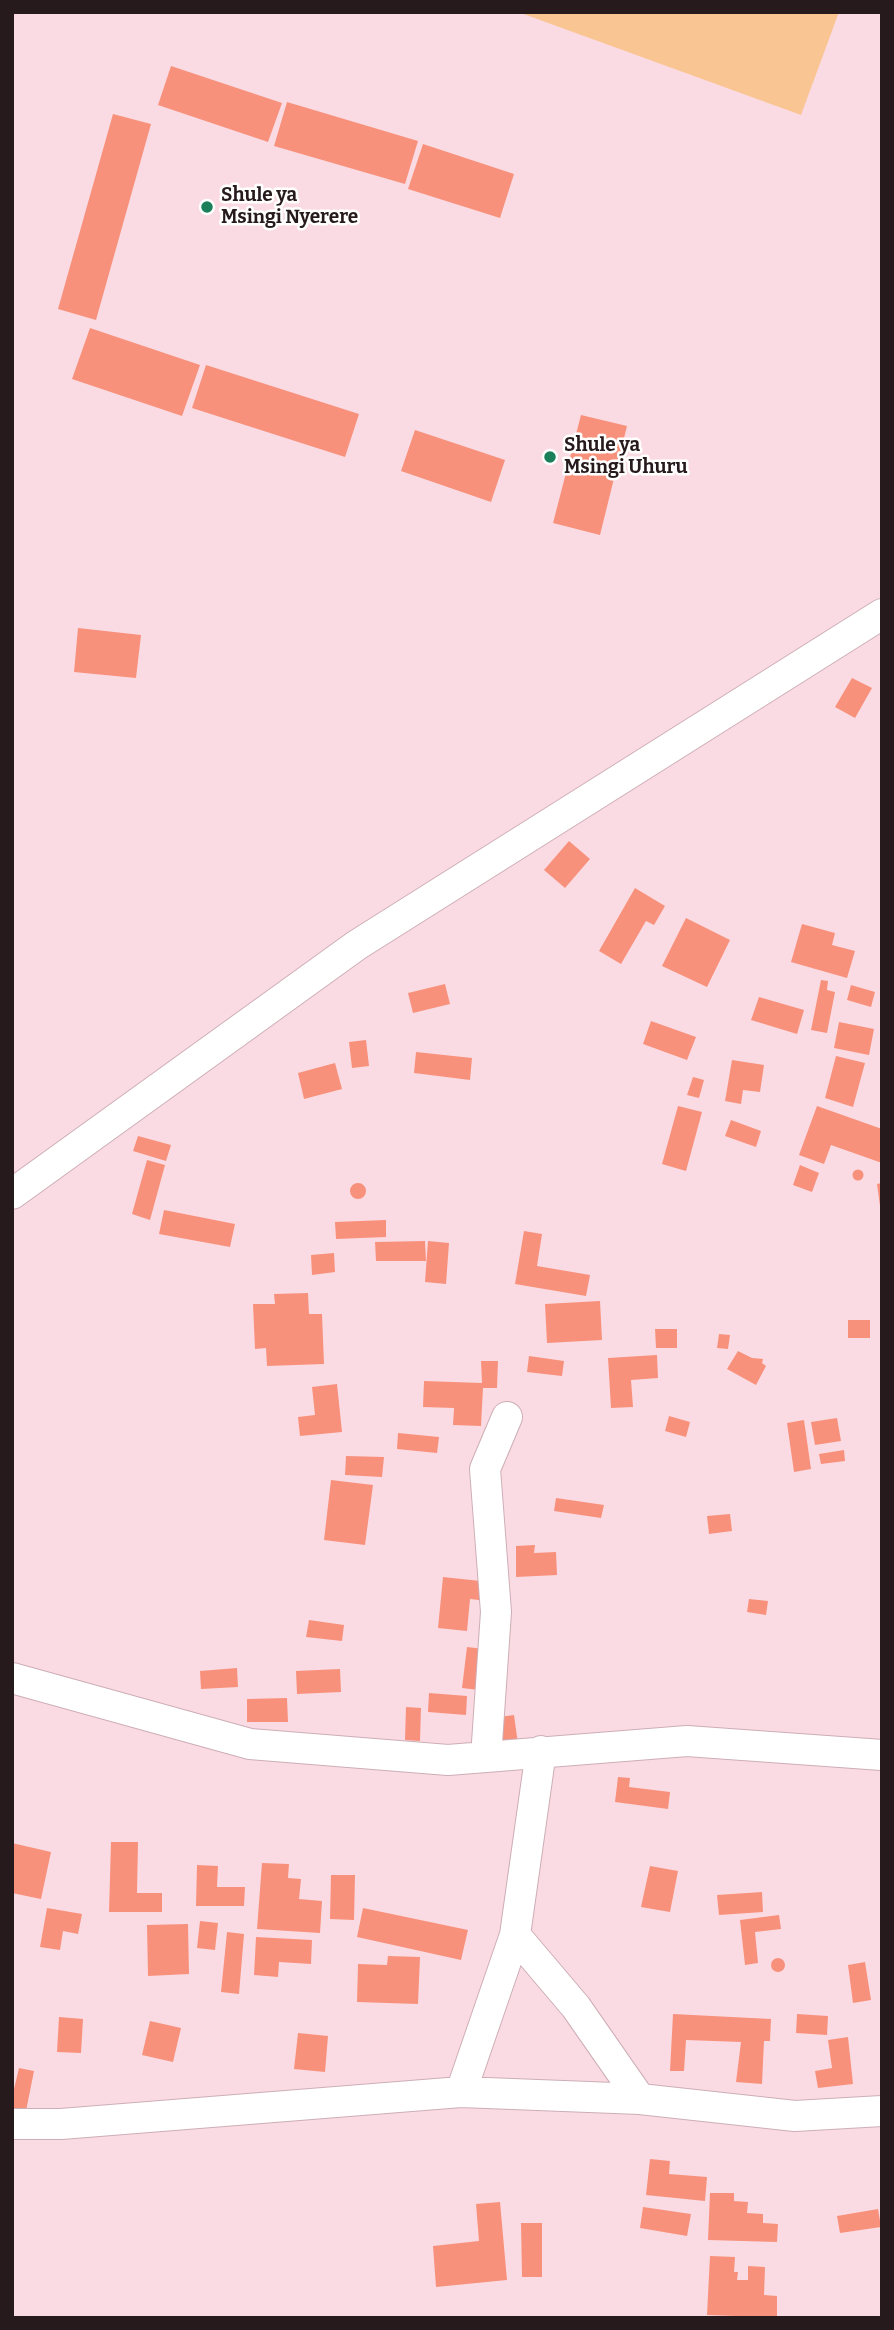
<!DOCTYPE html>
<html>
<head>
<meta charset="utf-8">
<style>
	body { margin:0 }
	#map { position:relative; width:894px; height:2330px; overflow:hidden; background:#fbdbe3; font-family:Bitter,serif }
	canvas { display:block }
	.frame { position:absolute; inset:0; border:14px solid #261a1d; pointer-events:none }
</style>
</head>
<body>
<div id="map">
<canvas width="894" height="2330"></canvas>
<div class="frame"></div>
</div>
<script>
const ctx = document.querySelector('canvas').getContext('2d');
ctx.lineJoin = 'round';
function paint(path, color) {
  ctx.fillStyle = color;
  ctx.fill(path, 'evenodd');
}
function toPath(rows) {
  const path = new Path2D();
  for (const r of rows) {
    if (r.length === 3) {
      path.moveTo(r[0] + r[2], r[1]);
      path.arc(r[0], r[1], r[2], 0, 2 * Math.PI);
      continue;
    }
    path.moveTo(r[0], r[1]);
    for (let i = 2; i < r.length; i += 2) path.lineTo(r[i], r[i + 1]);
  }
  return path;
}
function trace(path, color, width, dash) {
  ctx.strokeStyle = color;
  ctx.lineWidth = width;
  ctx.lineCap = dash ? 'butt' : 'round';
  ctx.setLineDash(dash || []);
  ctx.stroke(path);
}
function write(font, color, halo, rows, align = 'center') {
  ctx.font = font + ' Bitter,serif';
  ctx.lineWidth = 5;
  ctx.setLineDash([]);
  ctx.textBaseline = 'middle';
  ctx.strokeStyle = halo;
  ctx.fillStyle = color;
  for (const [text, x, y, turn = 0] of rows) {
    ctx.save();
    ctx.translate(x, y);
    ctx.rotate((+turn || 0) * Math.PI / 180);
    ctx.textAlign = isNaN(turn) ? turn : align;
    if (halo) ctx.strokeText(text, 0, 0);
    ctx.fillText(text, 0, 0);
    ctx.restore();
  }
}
const green = toPath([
	[518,12,839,12,801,115]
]);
const building = toPath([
	[171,66,282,103,268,142,158,105],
	[287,102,418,141,405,184,274,146],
	[113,114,151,124,96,320,58,309],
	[423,144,514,174,500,218,408,189],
	[90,328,200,365,182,416,72,379],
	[206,365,359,414,345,457,192,408],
	[581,415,627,426,600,535,553,523],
	[415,430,505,460,491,502,401,471],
	[78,628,141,635,136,678,74,672],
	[852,678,872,688,855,718,835,707],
	[569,841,590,859,565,888,544,870],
	[635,888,665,906,654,925,646,921,621,964,599,951],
	[686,918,730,940,707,987,662,966],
	[802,924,835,933,832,945,855,951,847,978,791,962],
	[821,980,828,981,827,990,835,992,827,1033,811,1030],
	[445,984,450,1004,413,1013,408,993],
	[851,985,875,992,871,1007,847,1000],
	[759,997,804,1010,797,1034,751,1020],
	[651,1021,696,1037,687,1060,643,1044],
	[839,1022,874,1029,869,1055,834,1048],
	[366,1040,369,1066,352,1068,349,1042],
	[416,1052,472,1058,470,1080,414,1073],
	[836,1056,865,1063,853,1107,825,1098],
	[732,1060,764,1065,760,1092,743,1090,741,1104,725,1101],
	[335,1063,342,1089,304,1099,298,1073],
	[693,1077,704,1080,699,1098,687,1095],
	[678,1106,702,1112,686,1171,662,1164],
	[817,1106,882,1129,882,1163,831,1145,824,1164,799,1155],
	[731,1120,761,1131,756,1147,725,1136],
	[138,1136,171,1145,166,1161,133,1151],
	[147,1160,165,1165,150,1220,132,1214],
	[800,1165,819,1173,812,1192,793,1185],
	[858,1175,5.5],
	[882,1183,882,1206,880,1206,877,1184],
	[358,1191,8],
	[164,1210,235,1224,230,1247,159,1234],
	[386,1220,386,1237,336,1239,335,1222],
	[524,1231,542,1234,537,1266,590,1275,586,1296,515,1284],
	[425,1241,426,1261,376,1261,375,1242],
	[428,1241,449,1243,446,1284,425,1282],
	[334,1253,335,1272,312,1275,311,1255],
	[308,1293,309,1314,322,1314,324,1364,267,1366,266,1348,255,1349,253,1304,275,1304,274,1294],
	[600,1301,602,1340,547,1343,545,1304],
	[848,1320,870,1320,870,1338,848,1338],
	[655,1329,677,1329,677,1348,656,1348],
	[719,1334,730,1335,728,1349,717,1348],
	[738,1351,752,1358,763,1359,762,1363,766,1366,756,1385,727,1369],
	[657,1355,658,1378,631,1380,633,1407,611,1408,608,1358],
	[529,1356,564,1361,562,1376,527,1372],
	[481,1361,498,1361,497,1388,483,1388,481,1426,453,1425,454,1408,423,1407,424,1381,482,1383],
	[337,1384,342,1432,300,1436,298,1417,315,1415,312,1387],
	[669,1416,690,1422,686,1437,665,1431],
	[837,1418,841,1441,815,1445,811,1422],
	[804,1420,811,1469,794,1472,787,1423],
	[398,1433,439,1437,437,1453,397,1449],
	[844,1450,845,1461,821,1464,819,1454],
	[346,1456,384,1457,382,1477,345,1475],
	[331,1480,373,1485,365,1545,324,1540],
	[556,1498,604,1505,601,1518,554,1511],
	[730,1514,732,1531,709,1534,707,1516],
	[535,1545,534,1553,556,1552,557,1575,516,1577,516,1546],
	[443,1577,490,1582,488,1601,470,1599,467,1631,438,1628],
	[749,1599,768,1601,766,1615,747,1612],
	[309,1620,344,1625,342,1641,306,1637],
	[467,1647,484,1649,479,1690,462,1688],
	[237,1668,238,1687,201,1689,200,1671],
	[340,1669,341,1692,297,1694,296,1671],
	[429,1693,467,1696,466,1715,428,1712],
	[287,1698,288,1722,247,1722,247,1699],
	[406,1707,421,1708,420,1741,405,1740],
	[514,1715,518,1744,503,1746,499,1717],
	[618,1777,630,1778,629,1787,670,1792,668,1809,615,1802],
	[111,1842,138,1842,137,1893,162,1893,162,1912,109,1912],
	[12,1843,51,1852,41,1899,12,1893],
	[262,1863,289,1864,288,1878,301,1879,299,1899,322,1901,320,1933,257,1929],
	[197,1865,218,1866,217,1887,245,1887,244,1906,196,1906],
	[650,1866,678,1871,670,1912,641,1907],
	[331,1875,355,1875,354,1920,330,1919],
	[762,1892,763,1912,719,1915,717,1895],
	[47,1908,82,1914,78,1934,63,1931,60,1950,40,1947],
	[363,1908,468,1930,461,1960,357,1937],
	[779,1915,781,1929,755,1932,758,1963,745,1965,740,1920],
	[200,1921,218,1923,215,1950,197,1948],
	[188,1924,189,1974,148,1976,147,1925],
	[227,1932,244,1934,239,1994,221,1992],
	[256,1937,312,1940,311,1964,279,1962,278,1977,254,1975],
	[388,1956,420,1957,418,2004,357,2002,358,1964,387,1965],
	[778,1965,7],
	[865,1962,871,2000,853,2003,848,1965],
	[673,2014,771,2019,770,2041,764,2041,762,2084,736,2082,741,2042,686,2040,684,2071,670,2071],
	[797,2014,828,2016,827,2035,796,2033],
	[59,2017,83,2019,81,2053,57,2052],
	[150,2021,181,2028,173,2062,142,2055],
	[298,2033,328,2036,325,2072,294,2069],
	[848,2037,853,2084,818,2088,815,2071,832,2068,828,2040],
	[19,2068,34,2071,26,2111,12,2108,12,2089,14,2089],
	[650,2159,670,2161,669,2174,707,2177,705,2201,646,2195],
	[710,2193,734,2193,734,2201,748,2202,747,2213,763,2214,763,2223,778,2224,777,2242,708,2240],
	[500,2202,507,2280,436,2287,433,2246,479,2241,476,2204],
	[643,2207,691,2214,687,2236,640,2228],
	[878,2209,881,2227,840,2233,837,2216],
	[521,2223,542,2223,542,2277,522,2277],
	[710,2256,735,2257,734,2272,738,2272,737,2280,748,2280,748,2266,765,2267,764,2295,777,2296,777,2318,735,2318,735,2316,707,2315]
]);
const street = toPath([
	[12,1194,357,945,882,614],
	[12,1678,250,1744,448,1760,687,1741,882,1755],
	[486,1757,496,1612,485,1469,507,1417],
	[515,1935,576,2007,640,2099],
	[461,2092,515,1935,541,1751],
	[12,2124,61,2124,461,2092,640,2099,795,2116,882,2111]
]);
const markers = [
	[207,207,7,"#1b805a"],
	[550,457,7,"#1b805a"]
];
const poiNames = [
	["Shule ya",221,196],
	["Msingi Nyerere",221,218],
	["Shule ya",564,446],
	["Msingi Uhuru",564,468]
];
paint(green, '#f9c593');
paint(building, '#f8917b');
trace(street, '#cdaeb6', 32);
trace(street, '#fff', 30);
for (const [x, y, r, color] of markers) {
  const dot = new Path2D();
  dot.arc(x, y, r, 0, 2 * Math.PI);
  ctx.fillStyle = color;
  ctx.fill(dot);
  trace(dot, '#fff', 2.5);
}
write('bold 19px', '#261a1d', '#fff', poiNames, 'left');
</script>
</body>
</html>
